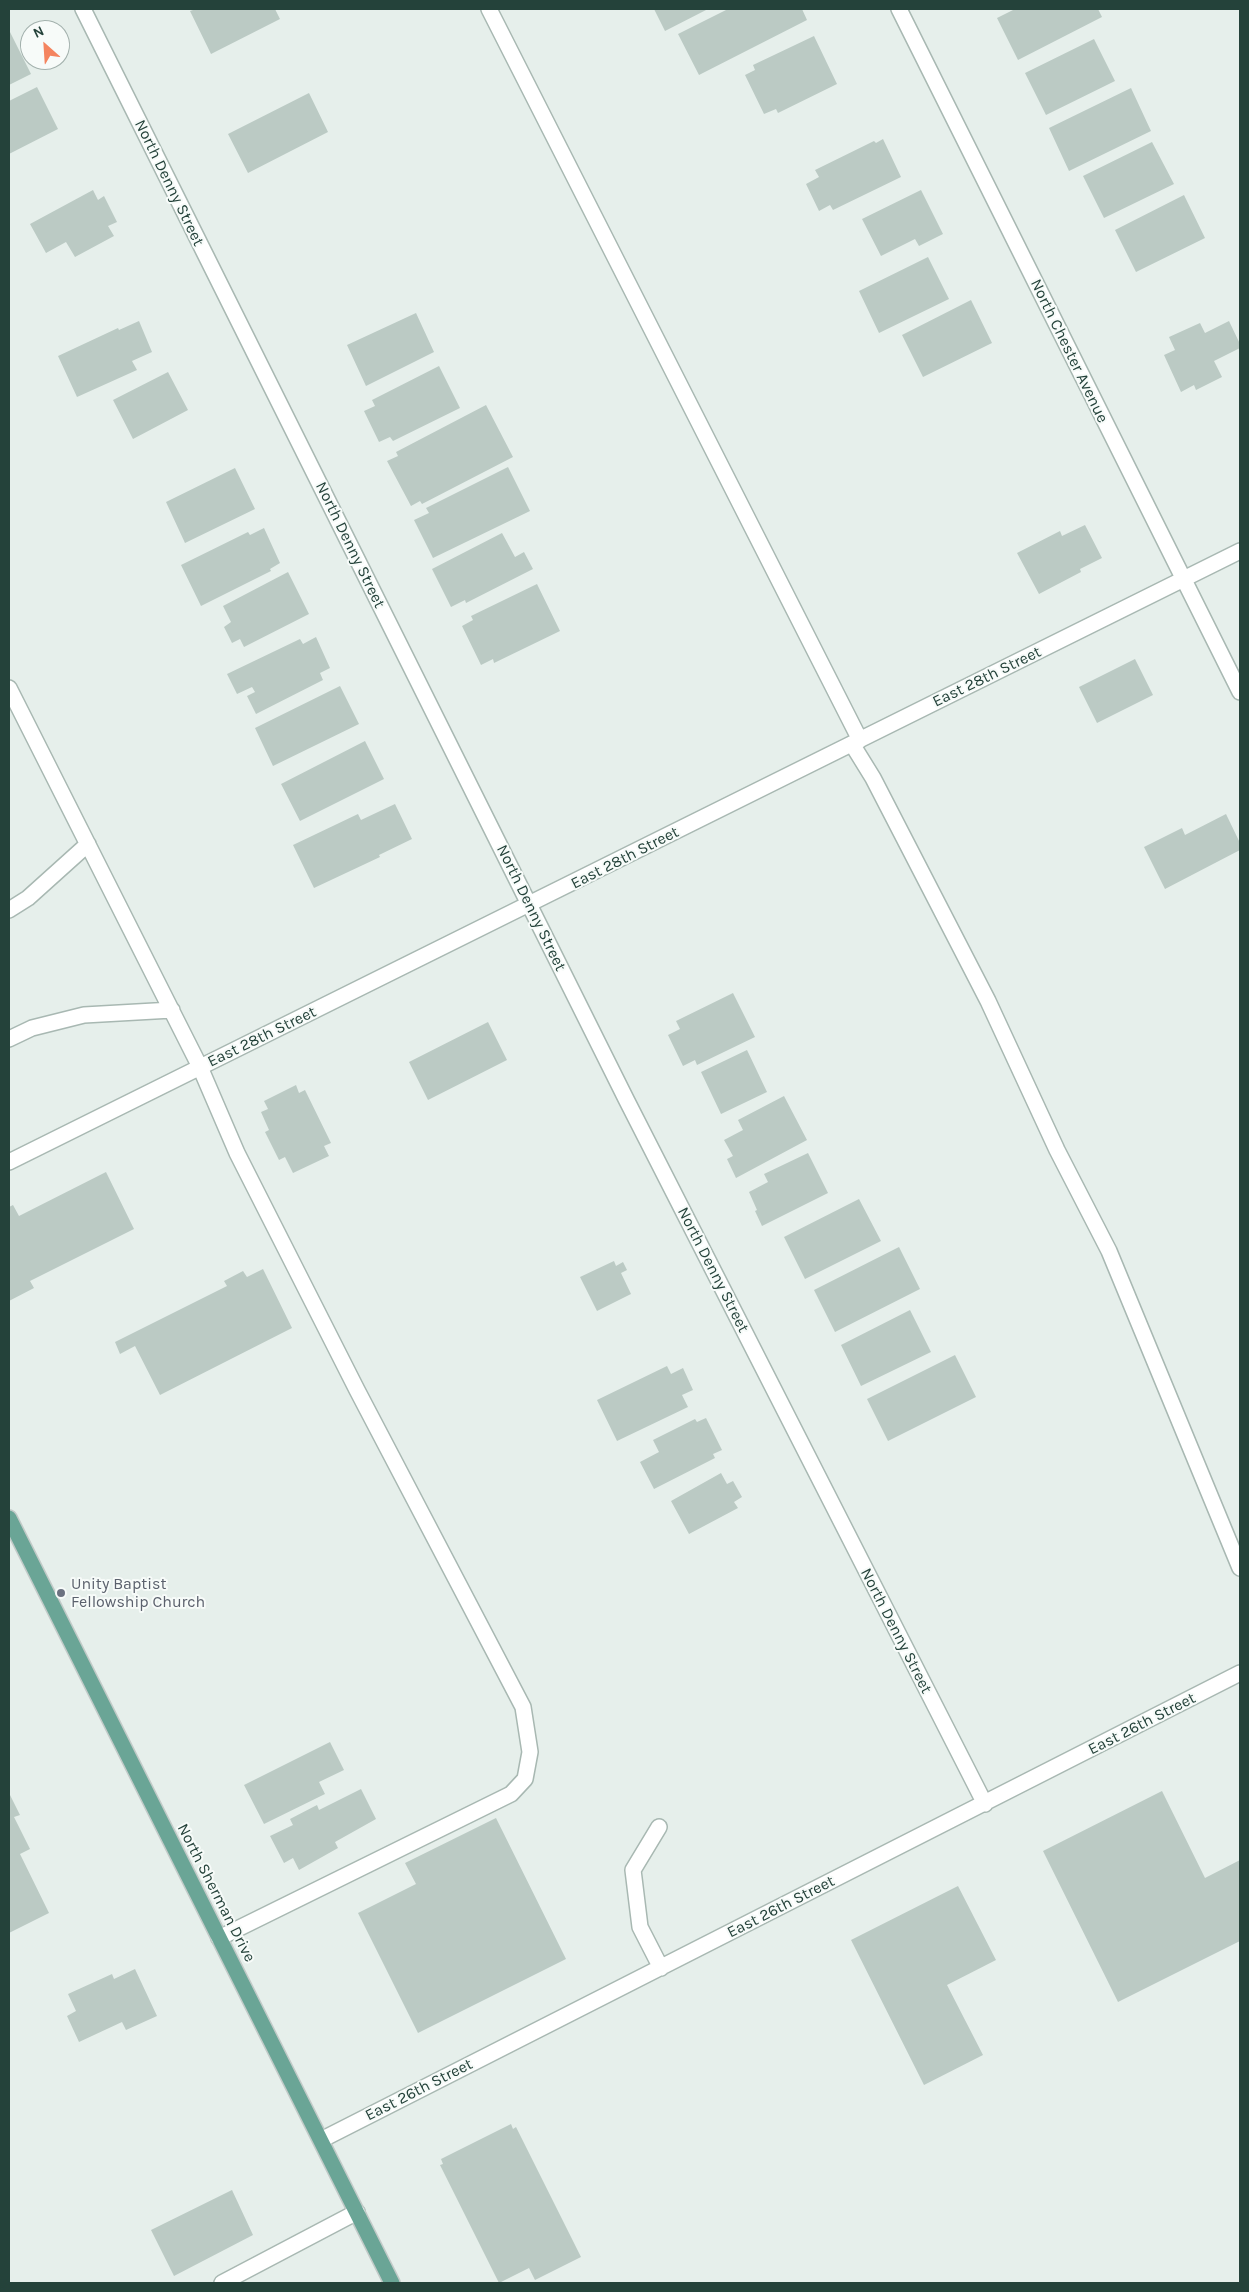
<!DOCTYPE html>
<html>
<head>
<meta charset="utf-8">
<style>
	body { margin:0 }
	#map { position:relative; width:1249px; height:2292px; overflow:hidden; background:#e6efeb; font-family:Karla,sans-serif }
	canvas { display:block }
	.frame { position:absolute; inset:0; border:10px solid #24423a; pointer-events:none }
	.north { position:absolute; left:20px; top:20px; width:50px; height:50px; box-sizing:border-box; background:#f7fbf9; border:1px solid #a3b1ad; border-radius:50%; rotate:334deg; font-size:14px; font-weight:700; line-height:20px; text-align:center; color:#24423a }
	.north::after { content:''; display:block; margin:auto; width:18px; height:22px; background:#f4845f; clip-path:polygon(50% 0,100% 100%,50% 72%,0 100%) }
</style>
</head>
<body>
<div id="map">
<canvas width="1249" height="2292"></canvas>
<div class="frame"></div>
<div class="north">N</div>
</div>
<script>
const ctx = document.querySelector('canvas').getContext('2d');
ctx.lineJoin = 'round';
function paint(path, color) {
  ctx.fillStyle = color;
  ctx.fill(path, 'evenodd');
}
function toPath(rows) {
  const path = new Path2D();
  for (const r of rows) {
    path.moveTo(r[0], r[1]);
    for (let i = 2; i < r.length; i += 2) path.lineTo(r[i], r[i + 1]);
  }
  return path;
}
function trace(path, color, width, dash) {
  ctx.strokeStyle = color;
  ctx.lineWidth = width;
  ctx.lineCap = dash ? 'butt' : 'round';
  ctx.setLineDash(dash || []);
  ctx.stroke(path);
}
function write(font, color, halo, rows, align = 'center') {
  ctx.font = font + ' Karla,sans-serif';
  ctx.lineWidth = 4;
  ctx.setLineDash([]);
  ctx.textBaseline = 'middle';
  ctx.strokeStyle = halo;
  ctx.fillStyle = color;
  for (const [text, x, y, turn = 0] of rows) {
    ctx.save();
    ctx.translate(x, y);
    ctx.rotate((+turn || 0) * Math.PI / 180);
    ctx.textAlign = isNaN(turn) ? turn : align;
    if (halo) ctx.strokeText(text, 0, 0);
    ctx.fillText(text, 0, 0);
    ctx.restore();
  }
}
const building = toPath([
	[196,9,275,9,280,19,211,54,190,11],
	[654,9,708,9,665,31],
	[728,9,802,9,807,20,699,75,678,34],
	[1015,9,1098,9,1102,17,1018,60,997,18],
	[9,30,31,74,9,85],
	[814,36,837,84,778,113,776,109,764,114,745,75,755,70,753,65],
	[1094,39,1115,81,1046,115,1025,73],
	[37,87,58,129,9,154,9,101],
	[1131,88,1151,131,1069,171,1049,128],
	[309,93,328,132,248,173,228,134],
	[883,139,901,177,833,210,830,205,819,211,806,184,819,177,815,170,874,141,876,143],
	[1152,142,1174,184,1104,218,1083,176],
	[93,190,98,200,104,196,117,222,108,226,114,236,75,257,66,242,46,253,30,224],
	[921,190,943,234,919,246,915,239,881,256,862,219],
	[1184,195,1205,238,1136,272,1115,230],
	[928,257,949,299,879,333,859,291],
	[971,300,992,343,923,377,902,335],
	[416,313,434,352,366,386,347,345],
	[139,321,152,352,132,361,137,370,77,397,58,356,118,328,119,330],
	[1229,321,1240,344,1240,348,1214,361,1222,377,1196,390,1194,385,1181,392,1164,355,1175,350,1169,337,1200,323,1205,333],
	[439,366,460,408,393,441,390,437,379,442,364,411,375,406,372,400],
	[168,372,188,410,133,439,113,400],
	[486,405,513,457,422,504,420,501,411,506,387,461,398,456,396,452],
	[508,467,530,511,433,558,414,520,429,513,426,508],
	[235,468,255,509,185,543,166,502],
	[1085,525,1102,558,1080,569,1081,572,1039,594,1017,553,1060,531,1062,536],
	[264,528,280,563,270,569,271,571,201,606,181,565,248,532,250,535],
	[502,533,515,557,524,552,533,569,466,603,465,600,451,607,432,569],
	[288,572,309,614,244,647,240,639,232,643,224,627,231,622,223,606],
	[537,584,560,631,494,663,493,659,481,665,462,626,473,620,471,616],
	[316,637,330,668,320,673,323,680,256,714,247,696,255,692,252,687,237,694,227,674,300,639,303,644],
	[1135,659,1153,695,1097,723,1079,687],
	[340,686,359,724,273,766,255,728],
	[365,741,384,779,300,821,281,784],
	[395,804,412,839,379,855,380,857,314,888,293,845,358,814,361,820],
	[1226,814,1240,843,1240,850,1165,889,1144,847,1182,828,1185,835],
	[733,993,755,1037,697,1065,695,1060,683,1066,668,1035,680,1029,676,1021],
	[488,1022,507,1060,428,1100,409,1062],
	[747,1050,767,1092,721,1114,701,1072],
	[296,1085,299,1093,305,1090,331,1143,324,1146,329,1156,293,1173,285,1157,279,1160,265,1132,269,1130,261,1112,268,1109,264,1101],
	[784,1096,807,1140,736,1178,727,1159,733,1156,724,1140,743,1130,738,1120],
	[808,1153,828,1193,762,1226,755,1211,757,1210,749,1192,768,1182,764,1174],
	[106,1172,134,1229,30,1281,34,1288,9,1301,9,1207,13,1205,19,1216],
	[859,1199,881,1241,805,1279,784,1237],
	[899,1247,920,1289,835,1332,814,1290],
	[614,1261,616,1266,623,1262,627,1270,621,1273,631,1294,597,1311,580,1277],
	[263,1269,292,1328,160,1395,135,1346,120,1354,115,1342,227,1286,224,1281,243,1271,247,1277],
	[910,1310,931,1352,861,1386,841,1345],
	[955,1355,976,1397,888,1441,867,1399],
	[667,1366,671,1374,683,1368,693,1390,682,1395,688,1407,617,1441,597,1400],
	[706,1418,722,1450,713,1454,715,1458,654,1489,640,1462,659,1452,653,1440,695,1419,697,1422],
	[721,1473,727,1484,733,1481,742,1497,734,1502,738,1508,689,1534,671,1501],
	[330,1742,344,1770,319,1782,325,1794,264,1824,244,1785],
	[361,1789,376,1819,335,1842,338,1848,299,1870,293,1858,284,1863,270,1836,293,1825,290,1819,317,1805,319,1810],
	[1162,1791,1205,1878,1240,1860,1240,1941,1118,2002,1043,1851],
	[9,1793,20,1815,14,1817,30,1849,20,1854,49,1913,9,1933],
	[496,1818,566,1959,418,2033,358,1913,416,1884,405,1863],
	[958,1886,996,1960,947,1985,983,2055,924,2085,851,1940],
	[135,1969,157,2016,126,2030,122,2022,79,2042,67,2016,76,2011,68,1994,112,1974,114,1979],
	[511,2124,513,2129,516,2127,581,2257,535,2280,529,2268,499,2283,440,2165,443,2164,441,2159],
	[232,2190,253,2235,174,2276,151,2230]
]);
const minor = toPath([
	[83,9,627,1101,985,1804],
	[489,9,860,740],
	[899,9,1240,692],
	[9,688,200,1067,237,1153,357,1390,523,1707,530,1752,525,1779,511,1794,219,1938],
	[852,744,873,778,988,1001,1057,1150,1109,1251,1240,1568],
	[9,910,28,898,88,844],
	[9,1039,32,1028,84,1015,172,1010],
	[9,1162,1240,551],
	[659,1827,633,1870,640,1927,661,1968],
	[321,2140,1240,1673],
	[222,2283,357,2212]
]);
const major = toPath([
	[9,1518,392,2283]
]);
const markers = [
	[61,1593,5,"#6b7280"]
];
const streetNames = [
	["North Denny Street",169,183,64],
	["North Chester Avenue",1069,351,64],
	["North Denny Street",350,545,64],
	["East 28th Street",987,677,-26],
	["East 28th Street",625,858,-27],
	["North Denny Street",531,908,64],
	["East 28th Street",262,1037,-26],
	["North Denny Street",713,1270,63],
	["North Denny Street",896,1631,63],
	["East 26th Street",1142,1724,-27],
	["North Sherman Drive",216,1893,63],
	["East 26th Street",781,1907,-27],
	["East 26th Street",419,2090,-27]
];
const worshipNames = [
	["Unity Baptist",71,1584],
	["Fellowship Church",71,1602]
];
paint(building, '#bbcac4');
trace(minor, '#a8b8b2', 18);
trace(major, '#c2cac8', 18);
trace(minor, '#fff', 15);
trace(major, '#6aa596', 15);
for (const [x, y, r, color] of markers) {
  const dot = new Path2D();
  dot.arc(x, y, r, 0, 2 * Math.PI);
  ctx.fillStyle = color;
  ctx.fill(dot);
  trace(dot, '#f7fbf9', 2);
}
write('16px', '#24423a', '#f7fbf9', streetNames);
write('16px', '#5b616d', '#f7fbf9', worshipNames, 'left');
</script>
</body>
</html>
